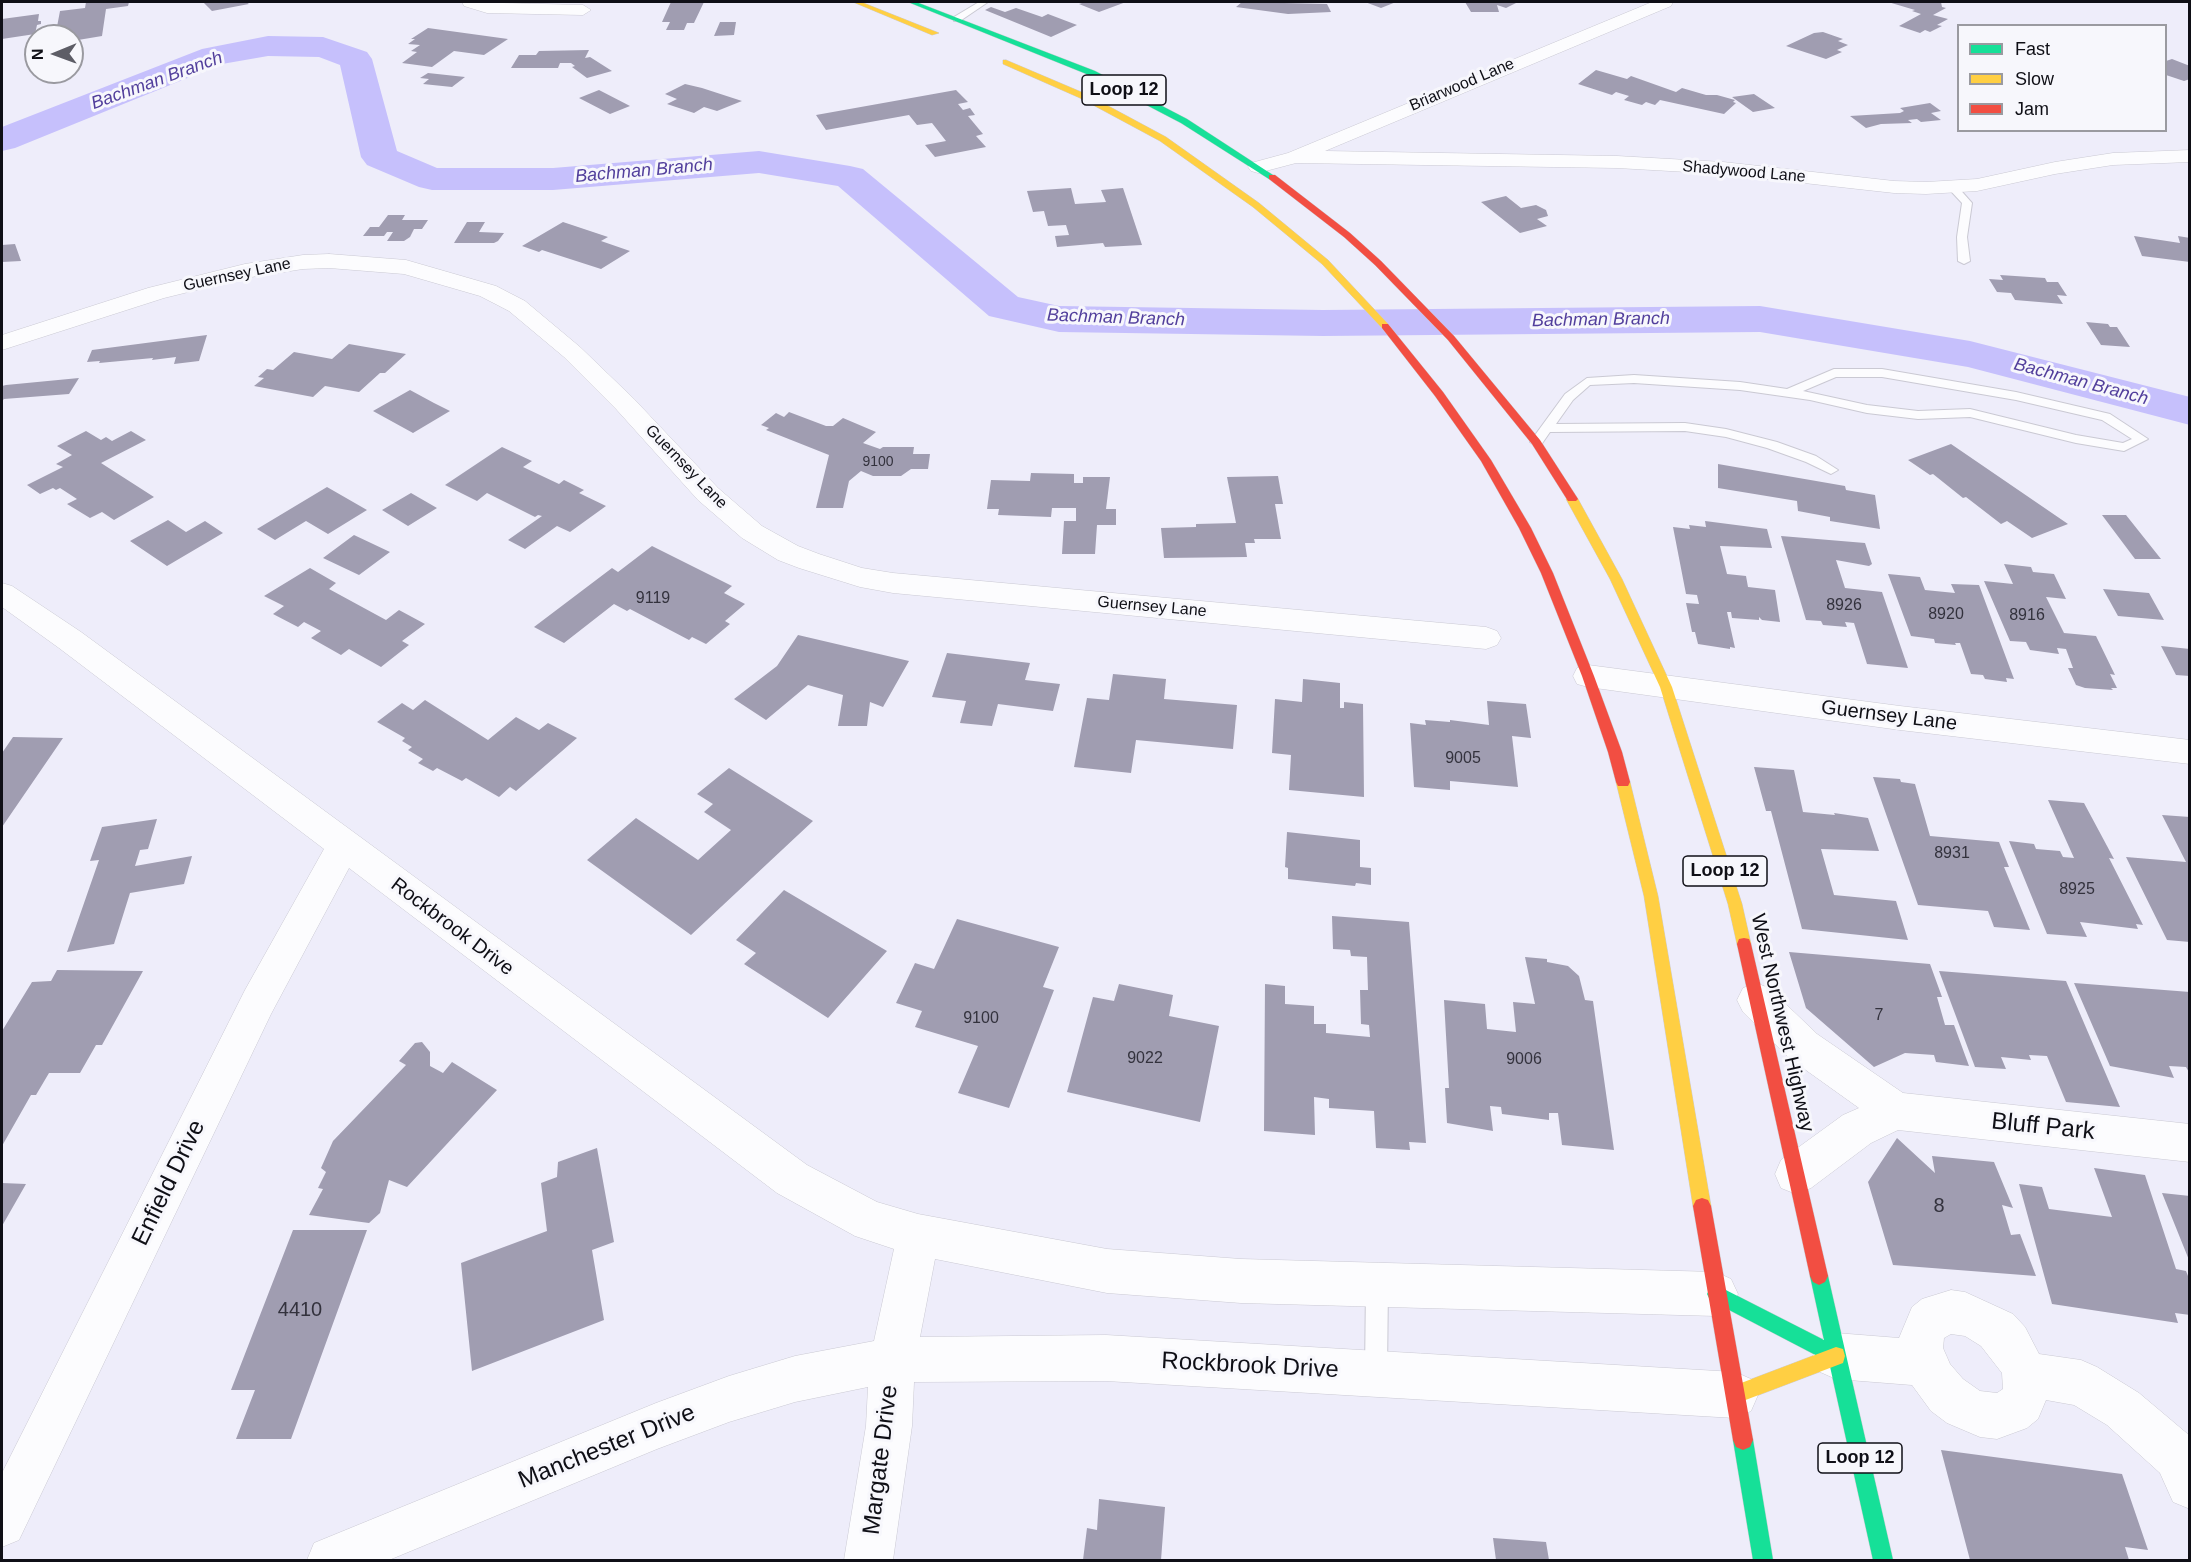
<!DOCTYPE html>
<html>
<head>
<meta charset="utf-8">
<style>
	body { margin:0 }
	#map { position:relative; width:2191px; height:1562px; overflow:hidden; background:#eeedfa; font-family:Arial,sans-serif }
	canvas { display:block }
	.frame { position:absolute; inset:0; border:3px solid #0f0f16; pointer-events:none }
	.legend { position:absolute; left:1957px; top:24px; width:210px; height:108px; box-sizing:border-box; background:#f7f7fc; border:2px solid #9a9aa0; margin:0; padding:8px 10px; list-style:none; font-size:18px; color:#0f0f16 }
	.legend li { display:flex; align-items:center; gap:12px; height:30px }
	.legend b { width:30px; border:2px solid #9a9aa0 }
	.north { position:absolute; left:24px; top:24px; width:60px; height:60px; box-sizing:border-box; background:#f7f7fc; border:2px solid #9a9aa0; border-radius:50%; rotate:269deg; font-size:16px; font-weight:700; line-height:24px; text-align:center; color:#0f0f16 }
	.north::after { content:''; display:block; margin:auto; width:21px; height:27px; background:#5d5d66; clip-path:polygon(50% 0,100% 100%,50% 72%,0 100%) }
</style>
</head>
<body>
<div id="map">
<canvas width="2191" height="1562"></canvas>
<div class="frame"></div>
<ul class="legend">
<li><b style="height:8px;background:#16e098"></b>Fast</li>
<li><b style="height:8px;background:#ffcf43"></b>Slow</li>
<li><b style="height:8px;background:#f24e42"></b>Jam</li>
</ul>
<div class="north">N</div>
</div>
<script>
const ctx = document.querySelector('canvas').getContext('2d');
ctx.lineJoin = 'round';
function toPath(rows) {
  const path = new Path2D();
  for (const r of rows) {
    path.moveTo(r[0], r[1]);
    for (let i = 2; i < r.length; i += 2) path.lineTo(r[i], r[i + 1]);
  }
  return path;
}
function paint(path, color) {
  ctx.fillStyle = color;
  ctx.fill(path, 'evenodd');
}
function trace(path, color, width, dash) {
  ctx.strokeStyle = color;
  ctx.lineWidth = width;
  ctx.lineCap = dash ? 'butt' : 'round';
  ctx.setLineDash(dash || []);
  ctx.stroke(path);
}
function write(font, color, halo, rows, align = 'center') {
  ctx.font = font + ' Arial,sans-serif';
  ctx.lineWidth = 6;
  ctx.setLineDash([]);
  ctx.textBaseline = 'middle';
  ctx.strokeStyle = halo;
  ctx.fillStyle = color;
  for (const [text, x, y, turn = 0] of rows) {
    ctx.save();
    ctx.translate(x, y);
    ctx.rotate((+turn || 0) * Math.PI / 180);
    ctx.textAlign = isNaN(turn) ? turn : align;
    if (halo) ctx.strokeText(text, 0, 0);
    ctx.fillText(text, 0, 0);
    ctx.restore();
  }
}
const river = toPath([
	[268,36,323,37,367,52,372,59,397,151,437,168,553,168,759,151,850,166,863,169,1018,297,1059,306,1323,310,1760,306,1970,341,2190,397,2190,425,1968,367,1760,332,1323,336,1059,332,989,316,838,186,759,173,553,190,432,190,419,187,367,165,361,157,340,65,319,57,268,56,222,64,15,148,2,151,2,127,202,49,268,36]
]);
const building = toPath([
	[86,2,129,2,128,6,106,9,102,36,72,41,72,36,61,36,62,32,56,32,60,11,85,8],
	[203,2,246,2,249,4,212,11],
	[671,2,704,2,694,23,687,23,684,30,666,30,670,22,662,22],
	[1085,2,1126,2,1099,12,1079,4],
	[1242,2,1327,4,1331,12,1288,14,1236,7],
	[1365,2,1396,2,1381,8],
	[1465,2,1518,2,1506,8,1497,5,1499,12,1471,12],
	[1888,2,1941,2,1942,7,1946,8,1933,15,1948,19,1937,25,1942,26,1930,32,1925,30,1920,33,1899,26,1921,14,1912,11,1915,10],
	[991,7,1005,12,1016,8,1042,17,1048,14,1077,25,1051,37,985,10],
	[39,14,38,21,41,21,41,24,37,25,35,34,2,39,2,19],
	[720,22,736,22,734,35,714,36],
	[428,28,508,39,484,55,454,51,432,67,402,63,417,52,411,51,420,45,408,44,415,39,411,39],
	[1823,32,1843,39,1838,41,1848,45,1837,50,1842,52,1826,59,1786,46,1814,33],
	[589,50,585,58,590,57,612,71,587,78,572,67,575,66,571,63,560,63,558,68,511,68,519,55,536,55,539,51],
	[2172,59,2190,66,2190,79,2184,81,2166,75,2166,61],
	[1596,70,1627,79,1631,76,1676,92,1682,88,1706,95,1717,95,1735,100,1733,102,1736,103,1724,114,1660,100,1655,105,1646,102,1642,105,1624,100,1629,96,1616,92,1612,95,1578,84],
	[428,73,465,77,452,87,423,84,429,79,420,78],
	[685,84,702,88,742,101,717,111,704,107,694,113,667,104,677,99,665,94],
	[599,90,630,106,610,114,579,98],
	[956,90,968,102,958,104,963,110,970,108,975,115,968,116,983,134,976,136,986,147,935,157,925,145,946,141,932,123,917,125,909,115,826,130,816,115],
	[1754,94,1775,108,1753,112,1732,97],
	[1930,103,1941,111,1931,113,1941,120,1921,122,1917,119,1908,120,1912,123,1881,124,1866,128,1850,116,1900,113,1904,111,1900,108],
	[1071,188,1075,204,1106,202,1101,190,1123,188,1142,245,1105,247,1103,243,1057,247,1055,236,1069,235,1066,225,1048,226,1044,211,1033,212,1027,191],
	[1506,196,1521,208,1536,205,1546,210,1548,216,1537,219,1547,226,1520,233,1481,202],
	[388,215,405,215,402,220,428,220,422,229,414,229,410,237,404,241,387,241,393,232,387,232,384,236,363,236,370,227,379,227],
	[467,222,485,222,479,232,504,233,498,241,494,243,454,243],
	[563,222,608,237,601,241,630,251,601,269,542,250,539,252,522,246],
	[2134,236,2180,243,2178,236,2190,238,2190,262,2142,256],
	[15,244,21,261,2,262,2,245],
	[2000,275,2045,278,2047,282,2058,282,2067,296,2057,295,2063,304,2015,300,2011,293,1997,292,1989,279,2003,280],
	[2086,322,2108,324,2110,327,2117,327,2130,347,2101,345],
	[207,335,199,361,174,364,176,357,152,360,153,358,99,363,100,361,87,362,92,350],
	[349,344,406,354,385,373,380,373,359,392,325,386,313,397,254,386,264,378,258,377,267,369,273,370,294,352,332,359],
	[79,378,69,394,4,399,2,401,2,386,6,385],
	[410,390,434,403,450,411,413,433,373,411],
	[789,412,826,426,833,426,843,418,876,432,863,443,880,449,883,447,914,447,913,454,930,454,928,469,911,469,901,476,873,476,861,471,849,481,843,508,816,508,829,455,766,430,769,428,761,425,776,413,784,417],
	[86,431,101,440,106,437,112,441,131,431,146,440,101,463,154,497,114,520,102,512,90,518,67,504,77,499,60,488,56,490,53,488,40,494,27,485,63,467,56,464,72,455,57,446],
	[1951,444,2068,524,2032,538,2007,521,2001,524,1966,497,1963,498,1933,474,1930,475,1908,460],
	[502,447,532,461,523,467,559,484,564,480,584,490,579,493,606,506,570,532,557,526,525,549,508,540,542,516,538,515,535,517,487,493,477,501,445,485],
	[1718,464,1845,486,1846,490,1875,495,1880,529,1830,521,1830,517,1798,511,1797,501,1718,488],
	[1031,473,1074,474,1074,483,1083,483,1083,477,1110,477,1106,509,1116,509,1116,525,1097,525,1095,554,1062,554,1064,521,1076,521,1076,508,1052,508,1051,517,998,515,999,509,987,509,991,480,1030,481],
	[1278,476,1283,504,1275,504,1281,539,1254,539,1255,543,1245,543,1247,557,1164,558,1161,528,1196,527,1196,524,1236,523,1227,477],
	[327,487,367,510,328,534,306,521,275,540,257,529],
	[411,493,437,508,408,526,382,510],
	[2102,515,2126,515,2161,559,2135,559],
	[168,520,186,532,205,521,223,533,167,566,130,541],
	[1705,521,1767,529,1772,548,1720,546,1727,574,1746,576,1748,587,1775,590,1780,622,1762,620,1759,617,1759,620,1732,618,1731,612,1727,612,1735,648,1730,647,1730,649,1698,644,1695,632,1692,632,1686,603,1699,604,1697,595,1686,594,1673,527,1690,529,1689,525,1706,527],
	[354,535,390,552,359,575,323,558],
	[1781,536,1865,543,1872,564,1869,566,1836,560,1845,588,1882,592,1908,668,1867,664,1854,623,1845,622,1847,627,1823,625,1821,621,1806,620],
	[652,546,732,586,724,593,745,604,725,621,730,624,706,644,692,637,689,640,630,609,627,611,614,604,564,643,534,627,612,568,618,572],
	[2004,564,2031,567,2033,572,2054,574,2066,599,2046,597,2064,633,2096,636,2115,675,2110,674,2117,688,2111,688,2113,690,2085,688,2076,685,2068,668,2073,668,2066,649,2057,648,2059,654,2030,650,2026,642,2010,641,1984,581,2013,584],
	[310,568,336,583,329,589,386,620,399,610,425,624,402,641,409,645,381,667,349,649,341,655,311,638,321,631,304,622,298,627,273,614,284,606,264,596],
	[1888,574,1920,577,1925,590,1955,593,1951,584,1979,585,2014,679,2006,678,2007,682,1985,679,1983,675,1971,674,1960,643,1955,643,1956,645,1935,643,1934,639,1911,636],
	[2103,589,2149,593,2164,620,2118,616],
	[798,635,909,661,883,707,870,702,867,726,838,726,843,695,808,685,766,720,734,699,777,666],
	[2161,646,2190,649,2190,676,2176,675],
	[947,653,1030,663,1025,680,1060,684,1053,711,998,704,992,726,960,723,966,701,932,697],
	[1113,674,1166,679,1164,699,1237,705,1233,749,1136,740,1131,773,1074,767,1087,698,1109,700],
	[1303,679,1340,683,1340,708,1344,708,1344,702,1363,704,1364,797,1289,790,1291,755,1272,753,1275,699,1302,702],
	[425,700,488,740,516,717,539,730,548,723,577,738,516,791,510,787,499,797,466,778,462,781,437,768,433,771,418,763,423,759,408,750,412,747,402,741,405,738,377,722,402,703,413,710],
	[1487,701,1526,704,1531,738,1512,736,1518,787,1450,781,1450,790,1414,787,1410,723,1426,725,1425,720,1450,722,1450,720,1489,725],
	[13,737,63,738,2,827,2,753],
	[1754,767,1794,770,1803,812,1835,815,1834,813,1868,818,1879,851,1821,849,1834,895,1896,901,1908,940,1802,929,1771,811,1766,811],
	[729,768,813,821,691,935,587,860,636,818,698,860,731,830,704,812,713,804,697,794],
	[1873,777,1900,779,1901,782,1915,784,1930,836,1999,842,2009,867,2004,867,2030,930,1994,927,1988,911,1918,905],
	[2048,800,2084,803,2114,859,2109,858,2143,925,2136,924,2138,929,2080,922,2087,937,2047,934,2009,841,2034,844,2036,849,2060,851,2063,857,2074,858],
	[2162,815,2190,817,2190,942,2167,940,2126,857,2186,862],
	[157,819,148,849,140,850,135,866,192,856,184,884,130,893,114,944,67,952,99,860,90,861,102,827],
	[1287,832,1360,840,1360,867,1371,868,1371,885,1356,883,1355,886,1288,879,1288,868,1285,867],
	[784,890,887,951,828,1018,744,964,756,953,736,940],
	[1332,916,1409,922,1426,1143,1409,1142,1410,1150,1376,1148,1374,1111,1329,1108,1329,1099,1314,1097,1315,1135,1264,1131,1265,984,1285,986,1285,1004,1314,1006,1314,1024,1326,1024,1326,1033,1370,1037,1369,1025,1361,1024,1360,990,1368,990,1367,957,1351,956,1350,950,1333,949],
	[957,919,1059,947,1043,987,1054,990,1009,1108,958,1093,978,1046,915,1027,922,1011,896,1003,915,963,934,969],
	[1789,952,1930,964,1942,997,1937,997,1945,1025,1954,1025,1969,1066,1936,1062,1934,1055,1905,1053,1874,1067,1806,1008],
	[1525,957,1547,959,1547,962,1568,966,1579,976,1585,1000,1593,1001,1614,1150,1562,1145,1558,1113,1549,1113,1549,1120,1502,1114,1501,1107,1490,1106,1493,1131,1447,1123,1445,1088,1449,1088,1444,1000,1485,1004,1487,1029,1516,1032,1513,1002,1535,1004],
	[57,970,143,971,102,1045,96,1045,80,1073,49,1073,36,1095,31,1095,2,1146,2,1031,32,982,51,981],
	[1939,971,2066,981,2120,1107,2066,1102,2047,1056,2029,1055,2031,1060,2001,1057,2006,1069,1975,1067],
	[2074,983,2190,992,2190,1074,2186,1067,2169,1066,2174,1078,2110,1066],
	[1119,984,1173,995,1169,1016,1219,1026,1200,1122,1067,1092,1093,997,1114,1001],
	[422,1042,430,1052,430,1066,443,1073,452,1062,497,1090,407,1187,389,1180,380,1213,369,1223,309,1215,323,1189,318,1188,326,1172,321,1168,333,1141,406,1065,399,1061,415,1043],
	[1897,1138,1935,1173,1932,1156,1994,1162,2013,1208,2002,1205,2011,1235,2020,1234,2036,1276,1893,1265,1868,1182],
	[597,1148,614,1242,592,1250,604,1320,472,1371,461,1263,547,1231,541,1183,557,1177,558,1162],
	[2094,1168,2145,1175,2176,1269,2186,1271,2190,1281,2190,1315,2175,1313,2178,1323,2052,1304,2019,1184,2042,1187,2049,1209,2112,1217],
	[2,1183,26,1184,2,1226],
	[2162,1193,2190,1196,2190,1260,2189,1260],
	[293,1230,367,1230,291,1439,236,1439,255,1390,231,1390],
	[1941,1450,2122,1474,2148,1550,2125,1547,2129,1560,1970,1560],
	[1099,1499,1165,1507,1161,1560,1083,1560,1087,1528,1097,1530],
	[1493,1538,1546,1542,1549,1560,1496,1560]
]);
const lane = toPath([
	[979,2,988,2,960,21,954,21,954,17,979,2],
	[1952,184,1956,185,1972,203,1967,237,1970,261,1964,264,1958,261,1957,237,1962,203,1947,187,1952,184],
	[1834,369,1882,369,2016,392,2110,414,2148,439,2124,451,2076,443,1970,417,1918,419,1867,413,1810,400,1740,390,1634,383,1590,385,1573,400,1556,424,1685,423,1726,429,1777,442,1816,456,1838,470,1831,474,1806,462,1767,448,1726,437,1685,431,1550,432,1541,445,1536,446,1530,442,1565,394,1587,378,1634,375,1740,382,1787,389,1834,369],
	[1836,377,1882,377,2016,400,2102,420,2132,439,2123,443,2076,435,1970,409,1918,411,1867,405,1803,391,1836,377],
	[1377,1274,1385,1277,1388,1285,1387,1373,1384,1381,1376,1384,1368,1381,1365,1373,1366,1285,1369,1277,1377,1274]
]);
const street = toPath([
	[462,2,583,5,591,10,583,15,487,13,464,6,462,2],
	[1652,2,1673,2,1671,6,1325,151,1617,156,1723,162,1894,181,1926,182,1977,179,2055,162,2113,153,2190,150,2190,162,2113,165,2055,174,1977,191,1926,194,1894,193,1723,174,1617,168,1296,163,1258,173,1251,171,1248,167,1251,163,1288,153,1652,2],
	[329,254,406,260,496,286,525,301,580,347,634,399,718,488,762,526,798,546,819,554,862,568,893,573,1486,627,1497,631,1501,638,1497,645,1486,649,893,593,860,587,799,568,778,560,742,538,698,500,616,409,564,357,509,311,480,296,404,274,329,268,303,269,245,278,164,298,2,350,2,335,148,288,245,264,303,255,329,254],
	[2,583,12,586,81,632,807,1165,877,1202,918,1214,1107,1249,1241,1259,1716,1272,1731,1279,1738,1294,1731,1309,1716,1316,1241,1303,1107,1293,935,1259,920,1337,1106,1335,1735,1372,1751,1379,1758,1395,1751,1411,1735,1418,1106,1381,914,1382,912,1426,893,1560,844,1560,866,1426,868,1387,795,1402,729,1422,657,1449,389,1560,307,1560,314,1543,656,1403,729,1376,795,1356,874,1341,894,1249,855,1236,777,1193,349,868,271,1014,19,1540,2,1547,2,1473,245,990,324,849,59,648,2,607,2,583],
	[1588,665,1900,706,2190,740,2190,764,1900,730,1588,687,1577,684,1573,676,1577,668,1588,665],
	[1756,983,1769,988,1817,1034,1903,1093,2190,1124,2190,1162,1898,1130,1871,1143,1811,1188,1796,1194,1781,1188,1775,1174,1781,1160,1843,1115,1859,1108,1789,1058,1743,1012,1737,1000,1743,988,1756,983],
	[1951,1290,1965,1292,2013,1314,2025,1327,2039,1354,2081,1360,2097,1367,2139,1393,2190,1436,2190,1509,2173,1502,2160,1473,2107,1425,2074,1405,2046,1400,2038,1419,2027,1428,1997,1439,1980,1437,1947,1423,1931,1411,1912,1385,1836,1379,1820,1372,1813,1356,1820,1340,1836,1333,1899,1338,1912,1307,1922,1299,1951,1290],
	[1951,1334,1965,1336,1981,1346,2002,1373,2003,1389,1997,1393,1980,1391,1963,1379,1950,1364,1943,1348,1944,1338,1951,1334]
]);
const fast = toPath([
	[908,2,916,2,1095,71,1187,119,1276,177,1269,179,1181,123,1089,75,908,2],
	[1819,1267,1825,1270,1828,1276,1893,1560,1873,1560,1829,1362,1710,1300,1707,1294,1710,1288,1716,1285,1824,1340,1810,1276,1813,1270,1819,1267],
	[1743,1430,1750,1433,1753,1440,1773,1560,1753,1560,1733,1440,1736,1433,1743,1430]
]);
const slow = toPath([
	[853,2,861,2,939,33,932,35,853,2],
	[1006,60,1086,94,1166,137,1259,203,1328,260,1388,324,1388,328,1382,328,1322,264,1253,207,1160,141,1080,98,1003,64,1003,60,1006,60],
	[1572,495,1578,499,1622,579,1672,687,1742,904,1751,944,1749,949,1744,950,1739,949,1737,944,1728,904,1660,687,1610,579,1566,499,1572,495],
	[1623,777,1628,778,1630,782,1658,896,1711,1206,1708,1212,1702,1214,1696,1212,1693,1206,1644,896,1616,782,1618,778,1623,777],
	[1836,1347,1843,1349,1845,1356,1843,1363,1735,1404,1728,1402,1726,1395,1728,1388,1836,1347]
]);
const jam = toPath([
	[1269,175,1275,175,1350,233,1381,261,1454,336,1540,440,1578,499,1576,501,1568,501,1532,444,1448,340,1375,265,1344,237,1269,179,1269,175],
	[1382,324,1388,324,1443,392,1491,460,1531,528,1553,573,1594,676,1622,752,1630,782,1628,786,1618,786,1616,782,1608,752,1582,676,1541,573,1519,528,1481,461,1435,396,1382,328,1382,324],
	[1744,938,1749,939,1751,944,1828,1276,1825,1282,1819,1285,1813,1282,1810,1276,1737,944,1739,939,1744,938],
	[1702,1198,1708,1200,1711,1206,1753,1440,1750,1447,1743,1450,1736,1447,1733,1440,1693,1206,1696,1200,1702,1198]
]);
const farNumbernames = [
	["9100",878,462]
];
const farStreetnames = [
	["Briarwood Lane",1462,85,-23],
	["Shadywood Lane",1744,172,5],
	["Guernsey Lane",237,275,-12],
	["Guernsey Lane",686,467,46],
	["Guernsey Lane",1152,607,5]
];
const numberNames = [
	["9119",653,599],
	["8926",1844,606],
	["8920",1946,615],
	["8916",2027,616],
	["9005",1463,759],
	["8931",1952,854],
	["8925",2077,890],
	["7",1879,1016],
	["9100",981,1019],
	["9022",1145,1059],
	["9006",1524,1060]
];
const farWaternames = [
	["Bachman Branch",157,81,-20],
	["Bachman Branch",644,171,-5],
	["Bachman Branch",1116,318,2],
	["Bachman Branch",1601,320,-1],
	["Bachman Branch",2081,382,15]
];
const shields = [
	[1124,90,84],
	[1725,871,84],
	[1860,1458,84]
];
const shieldNames = [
	["Loop 12",1124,90],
	["Loop 12",1725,871],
	["Loop 12",1860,1458]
];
const streetNames = [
	["Guernsey Lane",1889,716,7],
	["Rockbrook Drive",452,927,37],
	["West Northwest Highway",1782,1023,77]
];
const nearNumbernames = [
	["8",1939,1206],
	["4410",300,1310]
];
const nearStreetnames = [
	["Bluff Park",2043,1127,6],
	["Enfield Drive",169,1183,-64],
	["Rockbrook Drive",1250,1366,3],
	["Manchester Drive",607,1447,-22],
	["Margate Drive",881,1460,-83]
];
paint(river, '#c6c0fc');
paint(building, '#a09db1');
trace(lane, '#cac9d3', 2);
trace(street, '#cac9d3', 1);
trace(fast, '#cdcdd3', 1);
trace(slow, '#cdcdd3', 1);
trace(jam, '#cdcdd3', 1);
paint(lane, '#fcfcfe');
paint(street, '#fcfcfe');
paint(fast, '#16e098');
paint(slow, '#ffcf43');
paint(jam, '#f24e42');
write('14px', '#33323d', null, farNumbernames);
write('16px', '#0f0f16', '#f7f7fc', farStreetnames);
write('16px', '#33323d', null, numberNames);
write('italic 18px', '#523f9c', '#f7f7fc', farWaternames);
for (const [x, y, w] of shields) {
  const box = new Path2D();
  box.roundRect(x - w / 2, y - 15, w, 30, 4.5);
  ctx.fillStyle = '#f7f7fc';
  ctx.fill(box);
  trace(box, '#0f0f16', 1.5);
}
write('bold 18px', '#0f0f16', null, shieldNames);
write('20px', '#0f0f16', '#f7f7fc', streetNames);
write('20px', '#33323d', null, nearNumbernames);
write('24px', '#0f0f16', '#f7f7fc', nearStreetnames);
</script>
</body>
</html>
